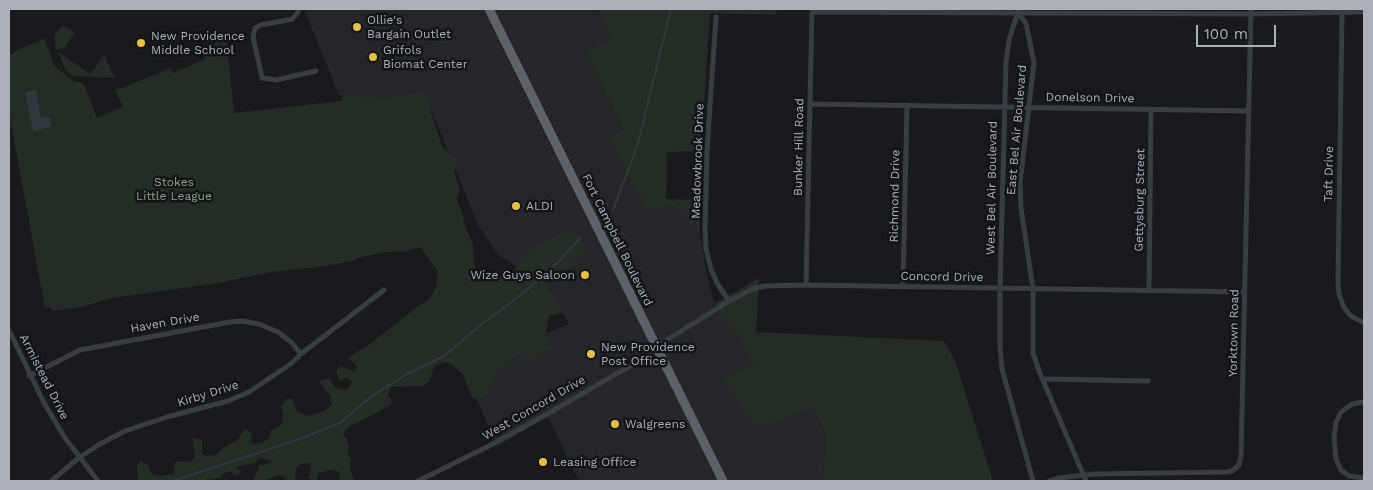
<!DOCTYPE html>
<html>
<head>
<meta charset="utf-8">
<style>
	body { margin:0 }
	#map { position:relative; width:1373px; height:490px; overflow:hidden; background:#1a1a1c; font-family:"Work Sans",sans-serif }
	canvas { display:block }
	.frame { position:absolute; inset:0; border:10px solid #adb0ba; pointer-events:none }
	.scale { position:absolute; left:1196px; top:25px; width:80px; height:22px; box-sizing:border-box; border:2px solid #adb0ba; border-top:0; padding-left:6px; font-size:15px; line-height:18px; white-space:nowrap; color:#adb0ba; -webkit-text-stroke:4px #151517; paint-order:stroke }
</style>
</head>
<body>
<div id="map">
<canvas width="1373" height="490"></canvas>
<div class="frame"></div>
<div class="scale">100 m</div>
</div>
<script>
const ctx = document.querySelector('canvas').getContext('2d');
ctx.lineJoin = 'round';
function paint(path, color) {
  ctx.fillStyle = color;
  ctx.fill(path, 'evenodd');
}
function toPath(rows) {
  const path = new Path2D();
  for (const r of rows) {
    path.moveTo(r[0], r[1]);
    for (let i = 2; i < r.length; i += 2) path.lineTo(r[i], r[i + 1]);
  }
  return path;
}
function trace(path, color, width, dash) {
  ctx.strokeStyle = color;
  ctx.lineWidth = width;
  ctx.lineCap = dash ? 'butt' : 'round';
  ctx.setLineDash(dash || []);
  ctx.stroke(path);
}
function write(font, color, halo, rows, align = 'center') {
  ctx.font = font + ' "Work Sans",sans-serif';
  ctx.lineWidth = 5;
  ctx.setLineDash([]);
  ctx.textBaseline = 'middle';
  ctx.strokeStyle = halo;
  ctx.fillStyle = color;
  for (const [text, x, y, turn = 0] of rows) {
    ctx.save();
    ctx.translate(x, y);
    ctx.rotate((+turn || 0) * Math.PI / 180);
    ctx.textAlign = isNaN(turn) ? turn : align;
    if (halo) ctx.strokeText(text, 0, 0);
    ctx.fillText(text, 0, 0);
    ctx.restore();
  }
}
const built = toPath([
	[304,9,601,9,598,10,611,38,585,52,623,130,608,138,647,211,675,206,700,234,706,270,714,304,720,315,740,339,753,364,723,379,813,408,826,437,823,475,819,481,579,481,548,417,497,446,471,386,548,333,569,324,550,288,498,255,478,225,424,92,406,99,339,95]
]);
const green = toPath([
	[601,9,777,9,776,15,710,13,701,151,667,152,666,199,699,200,700,234,675,206,647,211,608,138,623,129,585,52,611,38,598,10],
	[63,25,75,33,64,48,56,50,54,35],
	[221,35,226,35,234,113,342,101,342,95,389,98,393,96,402,96,424,91,431,95,429,103,431,113,442,146,453,157,459,159,454,171,460,189,456,198,462,211,465,226,473,244,474,264,476,270,481,275,496,277,507,276,512,272,534,245,560,234,575,232,587,250,586,253,581,255,569,268,550,273,548,277,548,287,556,297,566,315,561,313,549,316,546,334,551,348,543,352,530,363,524,360,524,357,521,354,508,362,503,368,497,369,495,377,488,393,478,399,472,397,462,373,450,363,445,362,434,366,430,381,423,386,392,387,389,390,388,396,391,398,392,403,389,406,351,426,344,432,343,434,347,439,349,447,347,452,351,460,350,467,354,481,340,481,339,472,329,470,318,474,317,481,313,481,309,478,311,470,310,463,301,464,297,467,295,474,296,481,285,481,285,478,280,475,263,481,253,481,259,466,264,465,272,461,260,457,254,463,235,467,242,472,237,476,231,472,226,472,220,478,199,481,137,481,138,479,137,466,140,461,148,465,152,474,160,476,174,474,175,462,186,461,190,463,195,457,192,438,202,439,202,454,207,456,215,455,222,449,238,440,245,428,252,434,251,440,253,444,261,443,270,438,271,430,282,424,283,415,281,407,286,399,292,399,296,410,299,413,308,416,322,412,332,405,330,396,319,381,325,379,330,379,335,388,347,390,352,382,347,377,340,381,336,372,340,366,355,372,357,365,348,359,355,353,371,343,412,311,430,298,436,287,438,272,420,247,403,252,396,251,380,253,357,258,353,261,318,267,271,272,218,283,112,298,82,307,52,311,50,307,45,308,9,113,9,55,44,38,54,65,62,72,75,82,80,82,85,87,97,118,123,107,115,89,123,88,170,68,173,73,205,59,203,54,213,47],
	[57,51,90,74,104,55,115,78,72,76,66,70],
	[759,278,756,332,944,341,955,360,993,481,819,481,823,475,826,437,813,408,756,428,723,378,753,364,740,339,720,315,714,304]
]);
const water = toPath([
	[36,90,41,118,49,117,51,127,33,131,25,92]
]);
const stream = toPath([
	[613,210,637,147,671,9],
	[173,481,297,440,340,423,372,396,407,374,444,356,481,325,526,291,561,259,580,238]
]);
const minor = toPath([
	[299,9,297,14,292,19,261,25,255,28,253,37,262,78,276,80,316,71],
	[1019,9,1009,40,1006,62,1000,288,1000,346,1002,369,1033,481],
	[812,12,1251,14,1364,12],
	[1018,13,1026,23,1034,63,1020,182,1021,208,1033,289,1033,353,1039,371,1086,481],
	[1342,13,1338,282,1339,294,1344,308,1351,316,1364,323],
	[716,17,707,151,705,229,706,249,711,269,717,283,729,301],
	[810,104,1249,111],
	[806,285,812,10],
	[903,286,907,105],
	[1149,291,1151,109],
	[9,330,44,403,65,438,98,481],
	[29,376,80,350,230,322,243,321,259,324,278,332,292,343,301,354],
	[1043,379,1148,381],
	[1364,402,1352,404,1341,412,1336,422,1334,437,1336,459,1341,470,1349,476,1364,478],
	[51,481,80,457,100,444,125,431,167,417,228,401,249,392,292,363,301,354,384,290],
	[418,481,489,446,549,413,645,357,667,340,729,301,752,289,765,286,806,285,1245,292],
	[1049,481,1058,478,1095,474,1227,472,1232,471,1239,465,1241,456,1251,9]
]);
const trunk = toPath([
	[489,9,723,481]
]);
const markers = [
	[357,27,5,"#e5c049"],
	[141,43,5,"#e5c049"],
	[373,57,5,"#e5c049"],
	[516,206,5,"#e5c049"],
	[585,275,5,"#e5c049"],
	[591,354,5,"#e5c049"],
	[615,424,5,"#e5c049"],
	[543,462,5,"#e5c049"]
];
const poiNames = [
	["Ollie's",367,20],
	["Bargain Outlet",367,34],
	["New Providence",151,36],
	["Middle School",151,50],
	["Grifols",383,50],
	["Biomat Center",383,64],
	["ALDI",526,206],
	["Wize Guys Saloon",575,275,"right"],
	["New Providence",601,347],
	["Post Office",601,361],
	["Walgreens",625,424],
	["Leasing Office",553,462]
];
const streetNames = [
	["Donelson Drive",1090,98,1],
	["East Bel Air Boulevard",1017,130,-85],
	["Bunker Hill Road",799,147,-89],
	["Meadowbrook Drive",698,161,-88],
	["Taft Drive",1329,174,-89],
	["West Bel Air Boulevard",992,188,-89],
	["Richmond Drive",895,196,-89],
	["Gettysburg Street",1140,200,-89],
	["Fort Campbell Boulevard",617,240,64],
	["Concord Drive",942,277,1],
	["Haven Drive",165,323,-10],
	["Yorktown Road",1234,333,-89],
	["Armistead Drive",44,377,63],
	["Kirby Drive",208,394,-17],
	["West Concord Drive",534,408,-30]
];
const parkNames = [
	["Stokes",174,182],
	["Little League",174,196]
];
paint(built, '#262629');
paint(green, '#242c26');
paint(water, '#31373f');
trace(stream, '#31373f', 2);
trace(minor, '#3b3c41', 5);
trace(trunk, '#606068', 9);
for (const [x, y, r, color] of markers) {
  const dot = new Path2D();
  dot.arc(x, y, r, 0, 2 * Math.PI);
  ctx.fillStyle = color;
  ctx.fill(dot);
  trace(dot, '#151517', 2);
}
write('12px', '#adb0ba', '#151517', poiNames, 'left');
write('12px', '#adb0ba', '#151517', streetNames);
write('12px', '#86a48b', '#151517', parkNames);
</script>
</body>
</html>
